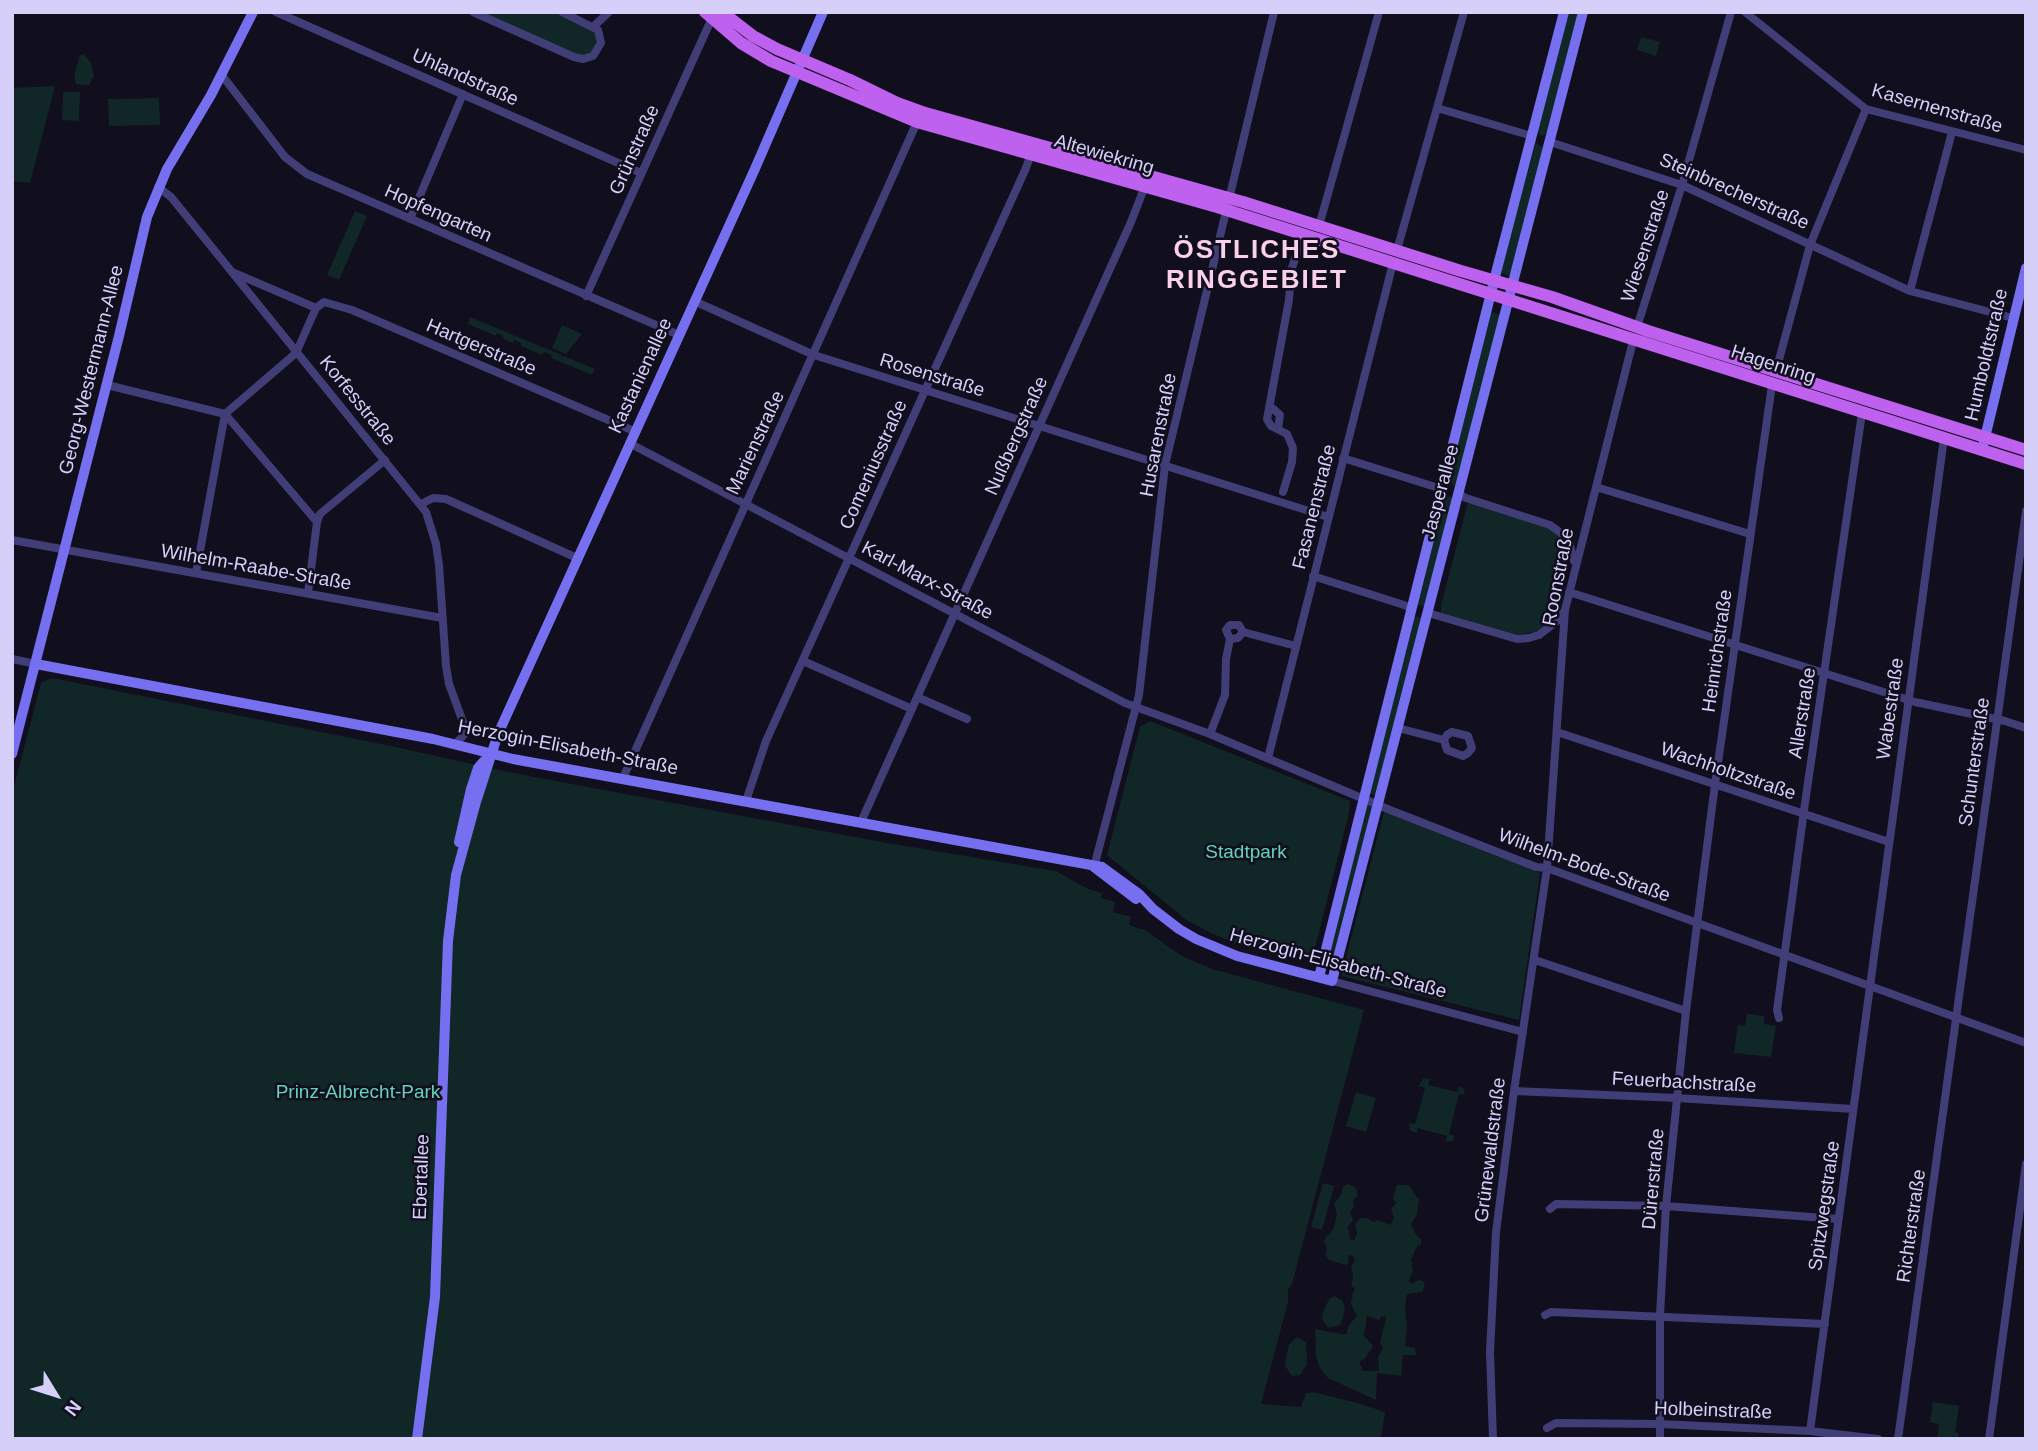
<!DOCTYPE html>
<html>
<head>
<meta charset="utf-8">
<style>
	body { margin:0 }
	#map { position:relative; width:2038px; height:1451px; overflow:hidden; background:#110e1d; font-family:Arial,sans-serif }
	canvas { display:block }
	.frame { position:absolute; inset:0; border:14px solid #d5cffa; pointer-events:none }
	.north { position:absolute; left:21px; top:1360px; width:70px; height:70px; -webkit-text-stroke:5px #110e1d; paint-order:stroke; rotate:128deg; font-size:19px; font-weight:700; line-height:28px; text-align:center; color:#d5cffa }
	.north::after { content:''; display:block; margin:auto; width:24px; height:32px; background:#d5cffa; clip-path:polygon(50% 0,100% 100%,50% 72%,0 100%) }
</style>
</head>
<body>
<div id="map">
<canvas width="2038" height="1451"></canvas>
<div class="frame"></div>
<div class="north">N</div>
</div>
<script>
const ctx = document.querySelector('canvas').getContext('2d');
ctx.lineJoin = 'round';
function paint(path, color) {
  ctx.fillStyle = color;
  ctx.fill(path, 'evenodd');
}
function toPath(rows) {
  const path = new Path2D();
  for (const r of rows) {
    path.moveTo(r[0], r[1]);
    for (let i = 2; i < r.length; i += 2) path.lineTo(r[i], r[i + 1]);
  }
  return path;
}
function trace(path, color, width, dash) {
  ctx.strokeStyle = color;
  ctx.lineWidth = width;
  ctx.lineCap = dash ? 'butt' : 'round';
  ctx.setLineDash(dash || []);
  ctx.stroke(path);
}
function write(font, color, halo, rows, align = 'center') {
  ctx.font = font + ' Arial,sans-serif';
  ctx.lineWidth = 5;
  ctx.setLineDash([]);
  ctx.textBaseline = 'middle';
  ctx.strokeStyle = halo;
  ctx.fillStyle = color;
  for (const [text, x, y, turn = 0] of rows) {
    ctx.save();
    ctx.translate(x, y);
    ctx.rotate((+turn || 0) * Math.PI / 180);
    ctx.textAlign = isNaN(turn) ? turn : align;
    if (halo) ctx.strokeText(text, 0, 0);
    ctx.fillText(text, 0, 0);
    ctx.restore();
  }
}
const green = toPath([
	[473,12,562,12,594,26,601,43,588,58],
	[1567,12,1578,12,1546,134,1541,136,1537,131],
	[1641,37,1660,42,1656,56,1637,50],
	[84,54,91,63,94,76,89,85,82,85,76,84,74,76,80,55],
	[55,86,30,183,12,181,12,88],
	[63,92,80,92,79,121,62,120],
	[159,98,160,125,109,126,108,99],
	[1536,143,1543,148,1513,267,1508,276,1502,273,1502,265],
	[355,211,367,216,339,280,327,275],
	[1491,312,1501,315,1457,486,1447,484],
	[470,317,595,369,592,375,551,358,552,355,544,352,542,355,521,346,521,343,514,340,513,343,502,338,503,336,497,333,496,336,468,324],
	[562,325,582,334,566,354,552,348],
	[1444,495,1454,498,1426,607,1416,604],
	[1468,502,1550,529,1564,541,1569,557,1565,587,1556,615,1544,628,1534,632,1517,635,1441,613,1441,605],
	[1414,616,1424,618,1378,796,1368,793],
	[52,678,391,746,508,772,882,842,1056,871,1088,889,1102,893,1101,898,1115,902,1113,912,1131,917,1129,925,1145,930,1180,955,1212,969,1364,1010,1292,1284,1288,1289,1288,1302,1261,1404,1301,1407,1306,1393,1314,1392,1358,1403,1385,1412,1381,1439,12,1439,12,794,41,683],
	[1150,721,1350,801,1348,817,1314,952,1311,956,1299,961,1238,944,1211,933,1185,919,1107,855,1140,727],
	[1367,805,1373,807,1333,967,1326,966],
	[1384,812,1540,873,1519,1020,1341,976],
	[1747,1014,1764,1016,1764,1024,1776,1026,1771,1057,1734,1053,1738,1025,1745,1026],
	[1423,1078,1430,1079,1428,1085,1457,1092,1459,1086,1464,1089,1465,1095,1459,1094,1449,1134,1455,1136,1452,1141,1446,1141,1447,1136,1418,1128,1416,1133,1410,1130,1409,1123,1415,1124,1425,1088,1419,1086],
	[1356,1092,1376,1098,1366,1132,1346,1126],
	[1323,1183,1334,1186,1322,1230,1311,1227],
	[1347,1184,1354,1186,1357,1190,1357,1196,1353,1200,1354,1207,1350,1212,1353,1220,1348,1227,1350,1239,1354,1240,1357,1233,1355,1224,1361,1218,1367,1218,1373,1222,1378,1220,1391,1225,1394,1217,1391,1209,1396,1203,1393,1199,1397,1185,1409,1185,1419,1200,1417,1214,1411,1224,1416,1235,1421,1239,1421,1244,1416,1248,1411,1260,1413,1270,1409,1281,1412,1284,1418,1280,1423,1281,1425,1285,1422,1292,1407,1294,1405,1305,1407,1328,1405,1346,1415,1348,1416,1355,1403,1355,1401,1376,1377,1373,1376,1400,1328,1378,1320,1368,1316,1356,1315,1329,1346,1335,1349,1325,1357,1316,1350,1302,1353,1299,1352,1296,1355,1288,1351,1286,1353,1277,1351,1267,1355,1260,1353,1256,1349,1255,1348,1264,1345,1265,1329,1260,1325,1255,1327,1248,1324,1242,1326,1237,1333,1230,1337,1214,1334,1204,1341,1195,1343,1186],
	[1367,1316,1379,1320,1382,1316,1386,1317,1380,1344,1383,1348,1378,1357,1379,1371,1363,1371,1360,1364,1360,1361,1365,1359,1373,1346,1364,1336],
	[1335,1296,1343,1301,1345,1309,1343,1318,1340,1325,1328,1328,1322,1320,1323,1312,1329,1299],
	[1297,1337,1306,1342,1307,1364,1300,1375,1292,1376,1285,1366,1286,1357,1289,1345],
	[1933,1402,1959,1406,1955,1432,1959,1433,1958,1439,1937,1439,1939,1424,1930,1422]
]);
const street = toPath([
	[276,12,641,173],
	[473,12,574,57,583,59,593,56,601,43,598,30,562,12],
	[1745,12,1866,109,2026,150],
	[594,26,609,12],
	[221,74,285,157,307,174,679,335],
	[1437,108,1532,136],
	[1550,142,1682,185,1910,291,2013,318],
	[158,187,171,197,223,261,426,512,436,544,439,565,446,666,449,684,466,730,464,735,455,744],
	[410,219,463,94],
	[1319,226,1379,12],
	[1397,250,1464,12],
	[232,272,316,308],
	[1910,291,1952,132],
	[586,296,712,18],
	[694,301,814,355,1328,517],
	[1637,327,1682,185,1731,12],
	[1776,371,1810,245,1866,109],
	[107,385,225,414,317,522],
	[1270,406,1280,415,1278,429],
	[225,414,296,353,316,308,324,302,352,310,634,431],
	[629,443,1125,703,1210,734,1390,810,1536,867,1547,868,2026,1043],
	[1343,458,1442,489],
	[1596,487,1750,534],
	[1283,492,1292,462,1293,448,1287,434,1271,426,1267,419,1289,300,1291,271,1303,234],
	[1459,494,1466,498,1550,525,1561,533,1569,542,1574,561],
	[421,504,433,498,446,499,577,558],
	[12,540,442,618],
	[196,573,225,414],
	[1313,576,1404,605,1412,609],
	[1569,592,1915,702,2005,721,2026,728],
	[308,593,317,522,320,514,385,460],
	[1428,613,1517,639,1529,638,1539,635,1557,621,1563,613],
	[1230,639,1226,630,1230,625,1239,625,1243,632],
	[12,659,36,664],
	[803,661,912,709],
	[917,697,967,719],
	[1398,728,1444,740],
	[1452,732,1468,736,1472,748,1468,753,1463,756,1447,750,1444,740,1447,735,1452,732],
	[1557,732,1889,842],
	[1210,734,1225,695,1226,659,1230,639,1238,638,1243,632,1296,646],
	[1268,758,1393,263],
	[623,778,917,122],
	[746,801,766,741,1026,168,1032,151],
	[861,822,1131,222,1145,186],
	[1094,867,1139,695,1165,465,1274,12],
	[1535,960,1686,1011],
	[1332,981,1523,1032],
	[1779,1018,1777,1010,1805,803,1862,413],
	[1514,1091,1677,1098,1853,1109],
	[1550,1209,1556,1204,1666,1206,1838,1219],
	[1545,1315,1551,1312,1825,1324],
	[1547,1428,1556,1423,1660,1424,1810,1431,1878,1439],
	[1810,1431,1944,438],
	[1493,1439,1490,1352,1496,1232,1514,1091,1547,868,1565,610,1633,341],
	[1660,1439,1660,1315,1666,1206,1686,1011,1715,784,1772,385],
	[1898,1439,2026,511],
	[1989,1439,2026,1164]
]);
const secondary = toPath([
	[1982,450,2026,268],
	[36,664,433,739,513,759,1102,867,1139,894,1153,909,1179,929,1196,939,1237,956,1332,981,1583,12],
	[12,754,119,336,147,217,167,169,211,95,253,12],
	[459,842,471,789,478,768,484,761],
	[1094,867,1136,899],
	[1319,977,1497,269,1564,12],
	[417,1439,435,1297,448,941,456,875,476,802,498,734,754,171,823,12]
]);
const primary = toPath([
	[705,12,741,43,771,61,917,122,1217,207,2026,464],
	[722,12,753,36,777,49,850,80,897,103,922,112,1243,202,1461,271,1552,297,1648,331,2026,450]
]);
const streetNames = [
	["Uhlandstraße",465,78,24],
	["Kasernenstraße",1937,109,16],
	["Grünstraße",635,150,-66],
	["Altewiekring",1104,155,16],
	["Steinbrecherstraße",1734,192,24],
	["Hopfengarten",438,214,24],
	["Wiesenstraße",1646,246,-72],
	["Hartgerstraße",481,348,23],
	["Humboldtstraße",1987,355,-77],
	["Hagenring",1773,365,18],
	["Georg-Westermann-Allee",92,370,-76],
	["Kastanienallee",641,376,-65],
	["Rosenstraße",932,376,17],
	["Korfesstraße",357,401,51],
	["Husarenstraße",1159,435,-79],
	["Nußbergstraße",1017,436,-66],
	["Marienstraße",756,443,-65],
	["Comeniusstraße",874,465,-66],
	["Jasperallee",1441,492,-75],
	["Fasanenstraße",1315,507,-76],
	["Wilhelm-Raabe-Straße",256,568,10],
	["Roonstraße",1559,577,-79],
	["Karl-Marx-Straße",927,581,28],
	["Heinrichstraße",1718,651,-82],
	["Wabestraße",1891,709,-82],
	["Allerstraße",1803,713,-81],
	["Herzogin-Elisabeth-Straße",568,748,11],
	["Schunterstraße",1975,762,-82],
	["Wachholtzstraße",1728,772,19],
	["Wilhelm-Bode-Straße",1584,866,20],
	["Herzogin-Elisabeth-Straße",1338,964,15],
	["Feuerbachstraße",1684,1083,3],
	["Grünewaldstraße",1491,1150,-83],
	["Ebertallee",422,1177,-88],
	["Dürerstraße",1654,1179,-85],
	["Spitzwegstraße",1825,1206,-82],
	["Richterstraße",1912,1226,-82],
	["Holbeinstraße",1713,1411,2]
];
const parkNames = [
	["Stadtpark",1246,853],
	["Prinz-Albrecht-Park",358,1093]
];
const districtNames = [
	["ÖSTLICHES",1257,251],
	["RINGGEBIET",1257,281]
];
paint(green, '#112626');
trace(street, '#413d77', 8);
trace(secondary, '#766ff0', 10);
trace(primary, '#be61ef', 12);
write('19px', '#d5cffa', '#110e1d', streetNames);
write('19px', '#63d2b9', '#110e1d', parkNames);
ctx.letterSpacing = '2px';
write('bold 26px', '#fad0ea', '#110e1d', districtNames);
ctx.letterSpacing = '0px';
</script>
</body>
</html>
